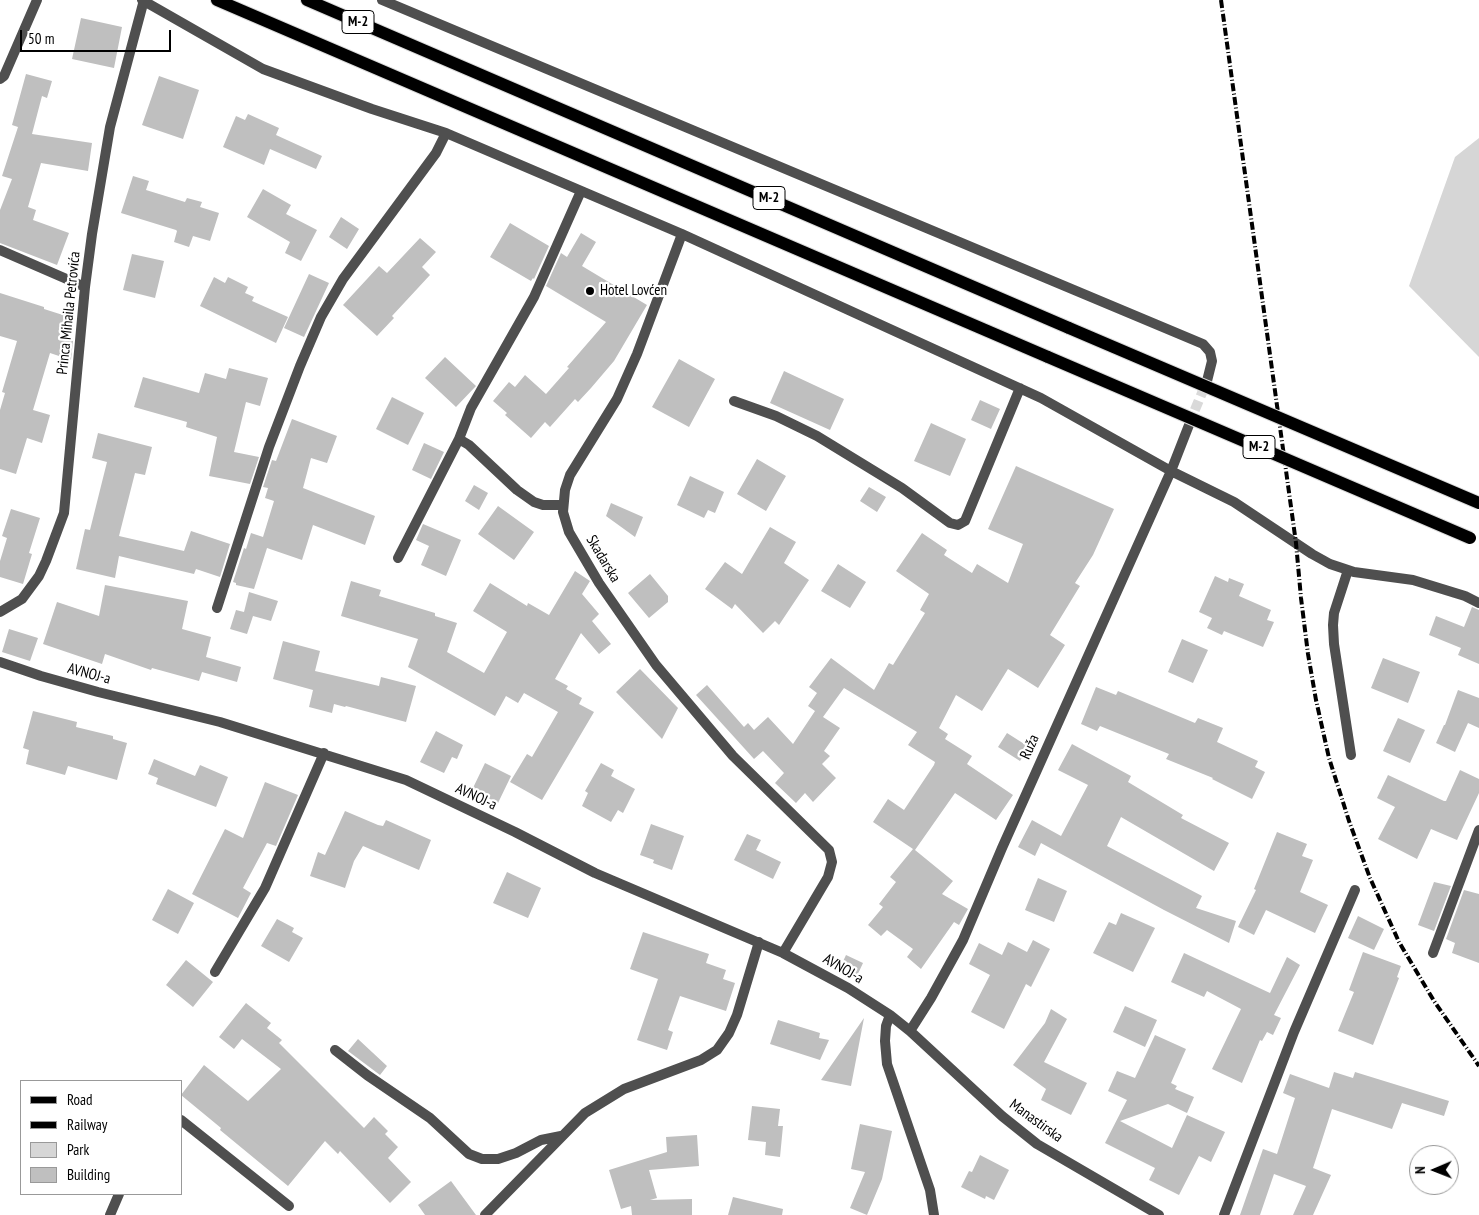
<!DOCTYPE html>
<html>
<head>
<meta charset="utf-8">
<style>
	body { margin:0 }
	#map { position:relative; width:1479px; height:1215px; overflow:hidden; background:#fff; font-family:"PT Sans Narrow",sans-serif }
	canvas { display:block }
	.legend { position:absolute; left:20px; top:1080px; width:162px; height:115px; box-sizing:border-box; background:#fff; border:1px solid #999; margin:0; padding:6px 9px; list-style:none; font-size:15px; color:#000 }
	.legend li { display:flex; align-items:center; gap:10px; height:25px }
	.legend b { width:25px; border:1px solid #999 }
	.north { position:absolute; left:1409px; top:1145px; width:50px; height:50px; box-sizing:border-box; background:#fff; border:1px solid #999; border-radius:50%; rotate:269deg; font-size:14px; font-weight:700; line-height:20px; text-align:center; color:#000 }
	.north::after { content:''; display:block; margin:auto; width:18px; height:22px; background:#000; clip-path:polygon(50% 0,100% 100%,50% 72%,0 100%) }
	.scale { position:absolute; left:20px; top:30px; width:151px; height:22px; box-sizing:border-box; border:2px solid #000; border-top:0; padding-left:6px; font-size:15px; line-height:18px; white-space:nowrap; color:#000; -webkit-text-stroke:4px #fff; paint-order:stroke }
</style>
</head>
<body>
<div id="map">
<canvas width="1479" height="1215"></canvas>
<ul class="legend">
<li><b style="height:6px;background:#000"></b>Road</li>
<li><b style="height:6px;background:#000"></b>Railway</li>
<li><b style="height:14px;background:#d6d6d6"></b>Park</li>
<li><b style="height:14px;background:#bfbfbf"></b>Building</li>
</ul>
<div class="north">N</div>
<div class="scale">50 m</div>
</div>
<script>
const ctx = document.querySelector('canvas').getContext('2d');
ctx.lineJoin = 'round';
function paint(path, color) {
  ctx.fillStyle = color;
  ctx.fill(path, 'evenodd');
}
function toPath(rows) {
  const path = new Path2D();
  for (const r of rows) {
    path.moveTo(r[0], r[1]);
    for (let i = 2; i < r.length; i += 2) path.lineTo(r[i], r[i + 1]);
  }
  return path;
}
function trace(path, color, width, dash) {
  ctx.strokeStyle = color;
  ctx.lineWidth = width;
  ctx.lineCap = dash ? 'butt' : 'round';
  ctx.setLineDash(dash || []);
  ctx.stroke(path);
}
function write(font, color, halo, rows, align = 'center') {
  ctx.font = font + ' "PT Sans Narrow",sans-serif';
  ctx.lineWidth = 4.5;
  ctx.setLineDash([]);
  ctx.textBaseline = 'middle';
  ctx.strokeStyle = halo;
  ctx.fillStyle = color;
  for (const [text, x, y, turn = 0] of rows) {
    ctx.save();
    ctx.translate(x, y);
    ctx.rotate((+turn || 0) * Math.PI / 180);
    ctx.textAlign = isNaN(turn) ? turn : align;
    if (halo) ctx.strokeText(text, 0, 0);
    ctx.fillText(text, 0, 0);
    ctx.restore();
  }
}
const green = toPath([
	[1479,138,1479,357,1409,286,1455,157]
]);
const building = toPath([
	[81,18,122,27,114,68,72,59],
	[26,74,52,81,47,98,42,96,32,134,92,143,88,171,41,163,28,207,36,210,33,220,69,233,57,265,0,243,0,210,12,179,2,176,18,127,12,125],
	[159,76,199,90,183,139,142,125],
	[248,114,279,128,276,135,322,156,316,169,270,149,264,165,223,147,236,116,245,120],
	[133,176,149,181,146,190,185,202,187,198,202,202,200,207,219,213,210,241,193,236,189,247,174,242,177,231,176,230,121,213],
	[263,189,291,205,286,214,317,230,301,261,285,253,290,242,247,217],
	[341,217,359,229,347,249,329,237],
	[510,223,549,246,534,279,533,278,531,281,490,257],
	[581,233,596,242,582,266,647,305,614,361,591,388,578,402,575,399,550,427,545,422,531,438,505,415,507,413,493,401,509,382,515,387,525,375,546,394,569,368,567,367,606,322,546,286,561,253,567,257],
	[420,238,436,252,422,267,430,275,392,316,394,318,377,336,343,305,379,266,387,273],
	[132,254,164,261,155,298,123,290],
	[309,274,329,283,304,337,284,328],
	[214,277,225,283,228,277,248,287,245,293,254,297,252,301,288,317,276,343,200,306],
	[0,293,44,307,44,309,66,316,59,337,73,341,71,360,50,353,33,410,50,415,42,443,27,438,16,474,0,469,0,410,5,393,2,392,17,341,0,336],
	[445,357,476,386,456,407,425,378],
	[679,359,715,379,689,427,652,407],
	[229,368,268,378,260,406,246,402,234,452,259,457,250,484,209,476,217,437,186,427,187,422,134,407,143,377,199,393,205,373,226,379],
	[784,371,844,399,830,430,770,403],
	[392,397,424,413,408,445,376,429],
	[980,400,1000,409,991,429,971,420],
	[292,419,337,436,327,463,311,458,303,488,375,516,365,545,313,525,302,560,267,548,254,589,236,585,236,583,233,582,244,548,246,549,251,533,263,537,274,501,265,498,268,488,263,487,272,460,276,461],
	[931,423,966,439,950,476,914,461],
	[98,433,152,447,145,475,135,473,119,536,184,551,191,531,230,544,220,577,196,569,194,574,119,556,115,578,76,569,85,529,90,530,107,462,92,458],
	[424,443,444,452,431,479,412,470],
	[757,459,786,476,766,511,737,494],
	[1016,466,1114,509,1093,555,1075,583,1080,586,1050,635,1065,645,1038,688,1008,669,982,711,956,695,939,728,948,734,945,739,972,756,967,764,1013,795,996,820,955,793,915,850,953,881,942,894,968,909,959,925,954,922,921,969,907,957,913,949,887,930,881,936,868,925,883,907,879,904,896,882,890,877,913,849,873,822,888,799,904,810,934,765,935,762,908,745,917,732,844,688,823,717,840,728,824,751,830,756,822,764,836,778,813,802,805,793,796,803,775,783,784,773,763,751,754,759,696,695,707,685,744,727,748,723,754,730,768,717,793,744,815,711,808,706,817,693,809,687,831,658,874,690,889,663,893,665,925,613,920,610,929,594,896,571,922,533,947,550,944,555,972,573,977,564,1008,583,1023,544,988,529],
	[690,476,724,492,715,513,708,510,704,518,677,505],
	[474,485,488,493,479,510,465,501],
	[869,487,886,497,877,512,860,501],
	[611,503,643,517,635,537,606,516],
	[498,506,534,532,514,560,478,534],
	[11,509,40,518,29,553,32,554,23,584,0,577,0,561,7,538,2,536],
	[423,524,461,540,446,576,421,565,429,546,416,540],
	[770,527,796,542,784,563,809,580,779,625,775,621,763,633,735,604,732,609,705,589,725,562,742,574],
	[838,564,866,582,850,608,821,591],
	[575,571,590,581,582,594,599,614,592,621,611,644,599,654,581,633,555,679,568,686,566,689,582,698,579,704,594,712,542,800,510,782,527,754,532,757,558,712,524,693,518,703,506,696,495,716,408,667,418,639,341,616,351,581,381,590,379,596,435,613,435,616,457,623,447,652,484,673,507,632,473,611,490,583,527,606,528,603,549,615],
	[650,574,668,596,668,602,649,618,628,593],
	[1215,576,1228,582,1229,578,1244,584,1239,596,1271,610,1267,620,1274,622,1263,647,1224,631,1222,635,1207,628,1212,618,1199,612],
	[105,585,188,601,182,629,211,637,206,657,241,667,237,682,202,672,199,681,152,668,151,670,105,654,102,664,43,644,57,602,99,616],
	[249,592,278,601,271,621,253,616,247,634,230,629,236,610,244,612],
	[1472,607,1479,610,1479,664,1458,655,1461,648,1429,635,1436,616,1464,627],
	[9,629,38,638,30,661,2,652],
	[1182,639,1208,650,1193,683,1168,672],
	[283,641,320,651,315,671,379,686,381,677,416,686,406,722,346,706,345,707,334,704,332,713,309,707,313,690,273,679],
	[1383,658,1420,672,1408,703,1371,688],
	[640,669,678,708,662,739,616,692],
	[1096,687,1116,695,1118,691,1195,723,1198,718,1223,728,1217,742,1258,761,1255,767,1265,772,1252,799,1212,779,1213,778,1166,759,1169,754,1100,726,1097,731,1081,724],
	[1458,690,1479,698,1479,728,1468,723,1455,752,1436,743,1444,725,1445,725],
	[33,711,77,722,76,727,113,736,113,739,127,743,117,780,68,766,65,775,26,764,29,750,23,748],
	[1398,718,1425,730,1410,763,1383,751],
	[436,731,463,745,457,759,452,757,444,773,420,762],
	[1007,733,1029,747,1020,761,998,747],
	[1072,744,1131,776,1128,782,1183,815,1181,818,1229,843,1214,871,1121,817,1107,846,1202,896,1196,908,1236,921,1229,943,1164,910,1041,843,1035,856,1018,847,1032,820,1061,836,1088,785,1058,770],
	[154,759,195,776,200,765,228,777,216,807,156,784,158,778,148,774],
	[485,763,511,776,498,803,472,790],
	[601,763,614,770,611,776,635,789,623,813,618,810,611,822,582,806,588,793,585,791],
	[1460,770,1479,779,1479,793,1457,840,1431,829,1417,859,1378,839,1395,807,1377,798,1388,775,1444,801,1446,801],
	[265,782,298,795,276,846,267,843,243,888,251,893,238,918,192,894,225,829,243,838],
	[345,811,378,825,383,826,386,820,431,840,419,870,363,846,354,861,345,888,310,876,318,852,325,855],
	[651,824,684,836,672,870,653,863,654,860,640,855],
	[1277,832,1307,844,1302,856,1313,860,1300,892,1328,905,1315,933,1266,910,1254,935,1238,927,1256,890,1254,889],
	[747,834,761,840,756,850,781,862,773,879,734,860],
	[507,872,541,888,528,918,493,903],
	[1038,878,1067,891,1054,922,1025,910],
	[1434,882,1451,886,1434,931,1418,925],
	[168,889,194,903,178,934,152,920],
	[1464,890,1479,894,1479,963,1452,953,1455,943,1446,939],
	[1121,913,1155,928,1133,972,1093,953,1109,922,1116,925],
	[1358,916,1384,929,1374,950,1348,938],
	[277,919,294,928,292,932,303,938,289,962,261,946],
	[643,932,709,954,706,963,726,970,723,979,735,983,726,1011,680,996,668,1030,673,1032,667,1050,637,1040,658,979,630,969],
	[1033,940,1050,949,1031,987,1026,984,1004,1029,971,1012,990,975,969,964,979,943,1002,955,1008,942,1027,952],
	[1363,952,1401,966,1397,977,1399,978,1373,1045,1338,1031,1354,992,1349,990],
	[1184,953,1270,993,1287,957,1300,965,1274,1015,1281,1018,1273,1035,1267,1032,1262,1041,1260,1040,1242,1083,1212,1069,1241,1009,1207,991,1204,997,1171,982],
	[846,955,863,963,856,978,839,970],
	[186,960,213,982,193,1007,166,985],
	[246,1003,271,1023,267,1028,282,1040,279,1043,364,1128,374,1117,388,1131,385,1134,398,1147,388,1158,411,1182,390,1203,340,1151,338,1154,325,1141,288,1186,220,1130,221,1128,181,1095,204,1065,248,1101,281,1069,242,1039,234,1049,219,1037],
	[1125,1006,1157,1020,1145,1047,1113,1032],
	[1051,1009,1067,1019,1044,1062,1087,1083,1071,1115,1041,1100,1046,1089,1013,1065,1045,1023],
	[864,1018,851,1086,821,1080],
	[778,1020,820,1033,819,1038,829,1040,820,1060,770,1044],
	[1155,1035,1186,1049,1171,1083,1177,1086,1175,1089,1194,1097,1187,1113,1168,1104,1120,1121,1172,1148,1187,1115,1225,1132,1211,1162,1199,1156,1179,1195,1149,1180,1155,1168,1105,1143,1127,1100,1108,1091,1117,1071,1135,1078],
	[358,1039,387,1066,380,1075,348,1051],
	[1334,1072,1353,1078,1355,1072,1449,1101,1444,1116,1402,1103,1392,1129,1332,1109,1313,1168,1331,1175,1313,1215,1293,1215,1306,1186,1274,1174,1260,1215,1240,1215,1263,1149,1277,1154,1295,1098,1283,1093,1290,1074,1329,1088],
	[752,1106,780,1109,778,1126,783,1126,780,1157,765,1155,766,1142,748,1140],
	[860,1124,892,1131,882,1179,867,1215,850,1208,865,1172,851,1169],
	[697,1135,699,1166,649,1170,657,1198,650,1200,692,1199,692,1215,632,1215,631,1206,621,1209,609,1170,667,1152,666,1137],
	[980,1155,1009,1170,994,1200,986,1196,985,1199,961,1187,969,1171,972,1172],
	[451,1181,476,1215,425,1215,418,1205],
	[733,1197,783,1209,782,1215,728,1215]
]);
const streetTunnel = toPath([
	[1189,424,1207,381]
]);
const street = toPath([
	[142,0,263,69,372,109,446,133,682,234,1041,398,1171,471,1234,502,1312,554,1330,564,1354,572,1413,580,1465,596,1479,603],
	[382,0,1203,344,1210,352,1212,361,1207,381],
	[0,79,4,76,37,0],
	[682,234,637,354,617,399,570,475,565,490,563,512,569,532,599,583,656,665,733,756,829,850,832,862,828,877,783,953],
	[0,250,85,287],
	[734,401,776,416,817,436,902,488,950,523,958,525,965,521,1020,388],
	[459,439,469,445,517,490,534,502,543,505,563,505],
	[398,558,459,439,471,408,534,297,581,191],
	[1348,570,1334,613,1333,625,1334,644,1351,755],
	[217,608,269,447,300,366,321,317,343,279,436,153,446,133],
	[0,612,22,599,39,576,46,561,64,513,85,287,92,234,110,127,144,0],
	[0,662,41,676,98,692,220,722,406,780,515,832,595,873,783,953,848,988,890,1015,910,1031,1002,1116,1037,1144,1159,1215],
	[1433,953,1479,830],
	[215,972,265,888,324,753],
	[890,1015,886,1026,885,1041,887,1064,930,1190,934,1215],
	[910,1031,931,998,963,940,1002,848,1171,471,1189,425],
	[335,1050,367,1075,430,1118,469,1154,482,1159,498,1159,516,1153,541,1140,561,1136],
	[181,1120,289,1206],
	[110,1215,119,1194],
	[485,1215,585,1113,624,1089,701,1060,717,1050,729,1033,737,1015,759,942],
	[1224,1215,1294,1032,1355,890]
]);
const primary = toPath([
	[217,0,1048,357],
	[307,0,1069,328]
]);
const rail = toPath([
	[1221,0,1296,543,1301,598,1308,654,1316,700,1329,758,1349,821,1370,878,1399,942,1434,1001,1479,1066]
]);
const primaryBridge = toPath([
	[1069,328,1479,503],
	[1048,357,1470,538]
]);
const markers = [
	[590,291,5,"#000"]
];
const shields = [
	[358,22,32],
	[769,198,32],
	[1259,447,32]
];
const shieldNames = [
	["M-2",358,22],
	["M-2",769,198],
	["M-2",1259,447]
];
const poiNames = [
	["Hotel Lovćen",600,291]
];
const streetNames = [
	["Princa Mihaila Petrovića",69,313,-84],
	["Skadarska",603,559,59],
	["AVNOJ-a",89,674,15],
	["Ruža",1030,747,-66],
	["AVNOJ-a",476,797,25],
	["AVNOJ-a",843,969,30],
	["Manastirska",1036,1121,36]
];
paint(green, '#d6d6d6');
paint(building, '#bfbfbf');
trace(streetTunnel, '#d9d9d9', 10, [10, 5]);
trace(primary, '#dbdbdb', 14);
trace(street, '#4f4f4f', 10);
trace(primary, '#000', 12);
trace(rail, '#000', 4, [8, 2.5, 1, 2.5]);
trace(primaryBridge, '#dbdbdb', 14, []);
trace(primaryBridge, '#000', 12);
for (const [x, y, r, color] of markers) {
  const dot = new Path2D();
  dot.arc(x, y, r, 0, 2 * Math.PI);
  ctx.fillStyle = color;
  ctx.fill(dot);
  trace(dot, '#fff', 2);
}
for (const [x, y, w] of shields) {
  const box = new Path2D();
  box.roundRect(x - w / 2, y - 11.5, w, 23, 4);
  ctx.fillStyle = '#fff';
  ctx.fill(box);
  trace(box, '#000', 1);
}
write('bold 14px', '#000', null, shieldNames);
write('15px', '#000', '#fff', poiNames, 'left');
write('15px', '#000', '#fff', streetNames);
</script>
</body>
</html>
